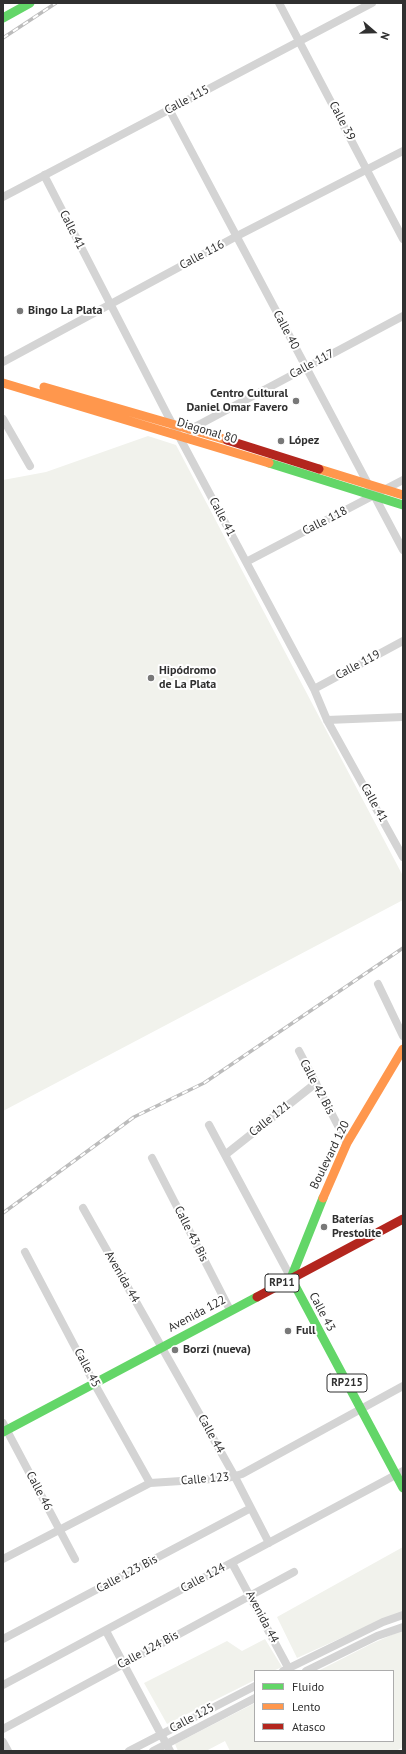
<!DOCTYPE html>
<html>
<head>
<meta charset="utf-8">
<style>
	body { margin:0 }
	#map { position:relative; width:406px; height:1754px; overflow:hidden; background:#fff; font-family:"PT Sans",sans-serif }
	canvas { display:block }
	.frame { position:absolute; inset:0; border:4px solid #303030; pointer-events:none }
	.legend { position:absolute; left:254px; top:1670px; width:140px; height:72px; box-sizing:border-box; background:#fff; border:1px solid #acacac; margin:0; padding:5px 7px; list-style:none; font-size:12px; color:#303030 }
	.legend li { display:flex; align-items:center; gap:8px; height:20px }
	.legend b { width:20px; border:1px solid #acacac }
	.north { position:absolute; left:354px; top:12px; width:40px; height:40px; -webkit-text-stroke:3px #fff; paint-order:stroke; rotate:110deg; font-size:11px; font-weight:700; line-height:16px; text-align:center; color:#303030 }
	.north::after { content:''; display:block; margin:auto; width:14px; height:18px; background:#303030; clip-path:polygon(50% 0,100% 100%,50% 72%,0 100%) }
</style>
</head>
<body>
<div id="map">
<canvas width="406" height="1754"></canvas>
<div class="frame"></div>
<ul class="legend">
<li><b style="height:5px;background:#63d668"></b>Fluido</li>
<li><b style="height:5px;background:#ff974d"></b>Lento</li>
<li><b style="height:5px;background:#b3261e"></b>Atasco</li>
</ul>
<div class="north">N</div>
</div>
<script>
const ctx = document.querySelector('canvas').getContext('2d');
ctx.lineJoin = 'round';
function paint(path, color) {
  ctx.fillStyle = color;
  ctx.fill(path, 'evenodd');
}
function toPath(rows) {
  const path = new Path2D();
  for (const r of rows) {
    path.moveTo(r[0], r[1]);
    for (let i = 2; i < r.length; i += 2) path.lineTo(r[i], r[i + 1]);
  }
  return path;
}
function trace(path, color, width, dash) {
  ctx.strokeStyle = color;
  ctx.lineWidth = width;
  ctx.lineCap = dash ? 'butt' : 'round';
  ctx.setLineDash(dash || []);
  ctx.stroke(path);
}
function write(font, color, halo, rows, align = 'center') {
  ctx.font = font + ' "PT Sans",sans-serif';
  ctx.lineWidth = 4;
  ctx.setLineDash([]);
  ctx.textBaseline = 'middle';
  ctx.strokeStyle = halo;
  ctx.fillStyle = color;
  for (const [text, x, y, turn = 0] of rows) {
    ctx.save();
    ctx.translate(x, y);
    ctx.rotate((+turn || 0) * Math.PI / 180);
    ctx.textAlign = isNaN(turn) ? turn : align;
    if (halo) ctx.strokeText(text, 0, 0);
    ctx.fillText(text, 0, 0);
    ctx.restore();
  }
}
const green = toPath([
	[148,436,176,445,403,876,403,900,3,1111,3,480,46,472],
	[403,1547,403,1613,381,1620,297,1658,277,1617],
	[403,1630,403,1747,396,1751,230,1751,225,1741,206,1751,178,1751,175,1744,255,1703,255,1741,393,1741,393,1671,318,1671,371,1644],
	[265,1639,282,1667,273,1671,255,1671,255,1680,167,1724,144,1683,227,1641,242,1651]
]);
const street = toPath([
	[279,3,403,239],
	[169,109,403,550],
	[44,175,167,414,314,689,327,720,403,857],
	[3,197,372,3],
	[3,362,237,236,403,151],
	[3,419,30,466],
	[189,430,403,316],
	[246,562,403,480],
	[314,689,403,641],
	[327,720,403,717],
	[378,984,403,1036],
	[299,1051,347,1143],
	[209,1125,291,1278],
	[225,1155,316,1083],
	[152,1158,230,1310],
	[83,1208,235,1477,269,1543],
	[25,1252,94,1383,150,1483],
	[3,1423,75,1559],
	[3,1559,150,1483,228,1478,242,1474,403,1386],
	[232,1563,290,1671],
	[106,1631,170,1751],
	[3,1639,251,1508],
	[283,1671,383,1622,403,1615],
	[306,1671,377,1636,403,1627],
	[3,1685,403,1471],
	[3,1729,294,1572],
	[3,1742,8,1751],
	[129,1751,255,1686],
	[153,1751,255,1698]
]);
const fast = toPath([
	[3,18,30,3],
	[269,463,403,505],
	[323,1198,291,1278,403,1488],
	[3,1432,257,1297]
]);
const slow = toPath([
	[3,383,269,463],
	[44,387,227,440],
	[319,469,403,495],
	[323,1198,347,1143,403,1049]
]);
const jam = toPath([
	[227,440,319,469],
	[257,1297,403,1219]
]);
const rail = toPath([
	[3,38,56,3],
	[3,1213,134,1117,204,1083,403,948]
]);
const markers = [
	[20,311,4,"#787878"],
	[296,401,4,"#787878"],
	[281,441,4,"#787878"],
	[151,678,4,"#787878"],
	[324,1227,4,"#787878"],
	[288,1331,4,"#787878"],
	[175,1350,4,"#787878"]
];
const shields = [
	[282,1283,34],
	[347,1383,40]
];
const shieldNames = [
	["RP11",282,1283],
	["RP215",347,1383]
];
const streetNames = [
	["Calle 115",187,100,-28],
	["Calle 39",342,121,62],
	["Calle 41",72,230,63],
	["Calle 116",202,255,-28],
	["Calle 40",286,330,62],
	["Calle 117",312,364,-28],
	["Diagonal 80",207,431,17],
	["Calle 41",222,517,62],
	["Calle 118",325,521,-27],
	["Calle 119",358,665,-28],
	["Calle 41",374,803,61],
	["Calle 42 Bis",317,1087,62],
	["Calle 121",270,1119,-38],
	["Boulevard 120",330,1155,-64],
	["Calle 43 Bis",191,1234,63],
	["Avenida 44",122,1277,60],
	["Calle 43",322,1312,62],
	["Avenida 122",197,1314,-28],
	["Calle 45",87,1368,62],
	["Calle 44",211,1434,61],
	["Calle 123",205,1479,-5],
	["Calle 46",39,1491,62],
	["Calle 123 Bis",127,1574,-28],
	["Calle 124",203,1578,-28],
	["Avenida 44",262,1617,62],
	["Calle 124 Bis",148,1650,-28],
	["Calle 125",192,1718,-28]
];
const poiNames = [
	["Bingo La Plata",28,311],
	["Centro Cultural",288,394,"right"],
	["Daniel Omar Favero",288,408,"right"],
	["López",289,441],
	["Hipódromo",159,671],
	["de La Plata",159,685],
	["Baterías",332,1220],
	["Prestolite",332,1234],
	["Full",296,1331],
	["Borzi (nueva)",183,1350]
];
paint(green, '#f1f2ec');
trace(street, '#d4d4d4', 8);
trace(fast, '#63d668', 9);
trace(slow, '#ff974d', 9);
trace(jam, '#b3261e', 9);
trace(rail, '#bcbcbc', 3.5);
trace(rail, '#fff', 2, [6]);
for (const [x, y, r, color] of markers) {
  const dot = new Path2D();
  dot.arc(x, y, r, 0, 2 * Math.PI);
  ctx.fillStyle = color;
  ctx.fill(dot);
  trace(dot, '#fff', 1.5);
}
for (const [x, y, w] of shields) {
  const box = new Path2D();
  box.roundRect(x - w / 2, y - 9, w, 18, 3);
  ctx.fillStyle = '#fff';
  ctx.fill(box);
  trace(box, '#303030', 1);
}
write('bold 11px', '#303030', null, shieldNames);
write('12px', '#303030', '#fff', streetNames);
write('bold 12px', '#303030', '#fff', poiNames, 'left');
</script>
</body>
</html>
